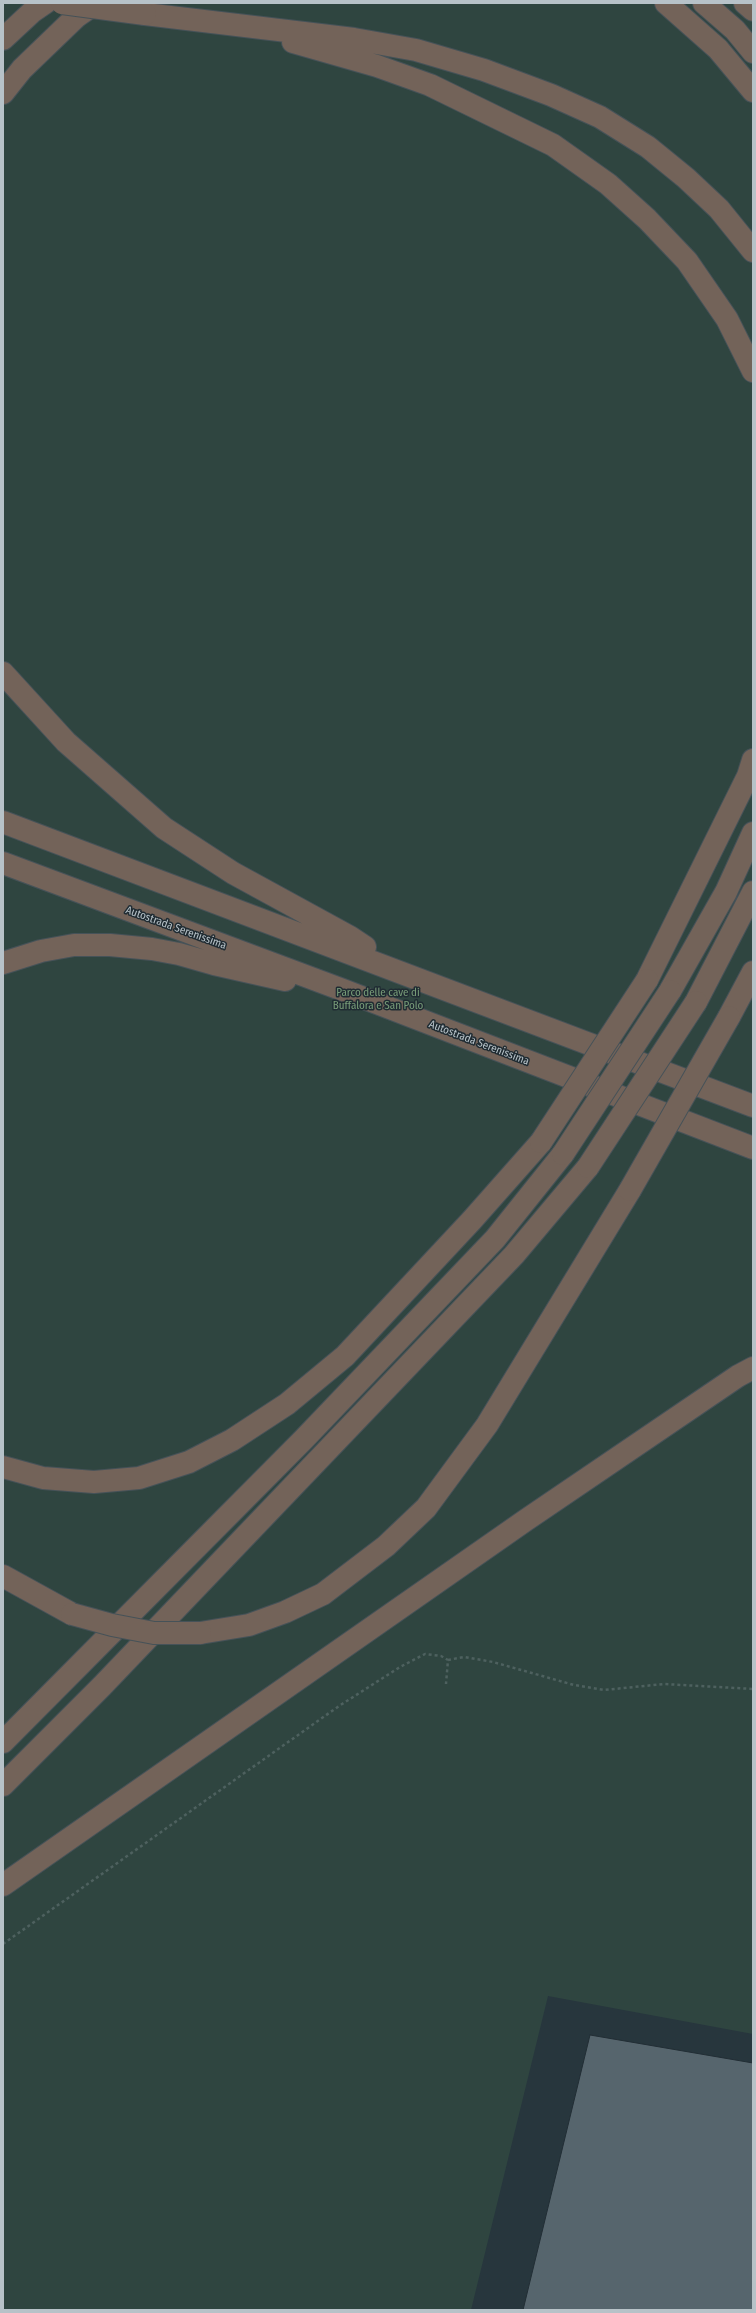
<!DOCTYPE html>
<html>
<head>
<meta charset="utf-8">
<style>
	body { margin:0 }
	#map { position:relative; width:756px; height:2313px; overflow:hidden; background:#27363d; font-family:"Fira Sans Condensed",sans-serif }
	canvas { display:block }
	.frame { position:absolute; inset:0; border:4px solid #b7c2c8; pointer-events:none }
</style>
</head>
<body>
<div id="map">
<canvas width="756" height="2313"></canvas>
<div class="frame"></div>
</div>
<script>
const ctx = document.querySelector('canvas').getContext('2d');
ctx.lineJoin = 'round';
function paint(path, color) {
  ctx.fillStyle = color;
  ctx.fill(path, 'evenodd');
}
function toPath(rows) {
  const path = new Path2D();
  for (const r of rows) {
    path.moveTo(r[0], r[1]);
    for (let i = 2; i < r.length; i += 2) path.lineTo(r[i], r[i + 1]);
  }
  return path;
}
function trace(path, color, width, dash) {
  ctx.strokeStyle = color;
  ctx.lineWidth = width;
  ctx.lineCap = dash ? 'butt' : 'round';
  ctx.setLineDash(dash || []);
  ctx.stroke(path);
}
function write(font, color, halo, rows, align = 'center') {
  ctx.font = font + ' "Fira Sans Condensed",sans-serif';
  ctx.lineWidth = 3;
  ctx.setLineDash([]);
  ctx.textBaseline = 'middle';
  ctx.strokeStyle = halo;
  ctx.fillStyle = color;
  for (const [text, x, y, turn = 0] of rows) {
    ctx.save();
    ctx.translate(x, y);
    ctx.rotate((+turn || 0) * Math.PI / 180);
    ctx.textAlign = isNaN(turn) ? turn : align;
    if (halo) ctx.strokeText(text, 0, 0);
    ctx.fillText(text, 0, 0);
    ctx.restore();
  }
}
const green = toPath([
	[3,3,753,3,753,2034,548,1996,471,2310,3,2310]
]);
const building = toPath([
	[590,2035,753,2063,753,2310,523,2310,590,2035]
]);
const path = toPath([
	[448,1660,464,1657,493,1662,574,1685,604,1690,664,1684,753,1689],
	[3,1944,339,1706,400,1667,425,1654,441,1656,448,1660,446,1684]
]);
const motorway = toPath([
	[666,3,718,49,753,91],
	[704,3,735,30,753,52],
	[745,3,753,10],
	[145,14,354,39,416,50,484,70,551,95,600,117,648,147,686,178,719,209,753,251],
	[3,39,32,12,45,3],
	[293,42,377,66,430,85,553,145,608,184,647,219,687,261,727,319,753,371],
	[3,93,22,69,76,17,96,3],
	[3,673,66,742,164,828,233,873,350,937,365,947],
	[3,822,753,1106],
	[3,863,343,990,753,1148],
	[3,963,41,951,74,945,110,945,152,949,179,954,214,964,285,980],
	[647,980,748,776,753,760],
	[670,991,726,892,753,833],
	[696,1002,753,892],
	[729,1017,753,972],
	[3,1467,43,1478,94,1482,139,1478,189,1462,232,1440,287,1404,345,1356,472,1220,541,1142],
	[3,1576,72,1614],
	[200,1633,249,1625,285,1612,323,1594,386,1546,426,1508,487,1425,630,1190],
	[3,1742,304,1439,495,1239,563,1154],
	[3,1785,102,1686,514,1255,588,1167],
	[3,1885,526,1520,738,1376,753,1368]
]);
const motorwayBridge = toPath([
	[62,3,145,14],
	[541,1142,647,980],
	[563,1154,670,991],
	[588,1167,696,1002],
	[630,1190,729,1017],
	[72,1614,112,1625,154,1633,200,1633]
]);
const streetNames = [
	["Autostrada Serenissima",176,928,20],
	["Autostrada Serenissima",479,1043,21]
];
const parkNames = [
	["Parco delle cave di",378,993],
	["Buffalora e San Polo",378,1006]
];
paint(green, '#2f4540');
paint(building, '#56656d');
trace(building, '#222e35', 1);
trace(motorway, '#465258', 24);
trace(path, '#4e615f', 2.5, [3, 3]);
trace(motorway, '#736359', 22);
trace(motorwayBridge, '#465258', 24, []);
trace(motorwayBridge, '#736359', 22);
write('11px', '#b7c2c8', '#202c33', streetNames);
write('11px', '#789c78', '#202c33', parkNames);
</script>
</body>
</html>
